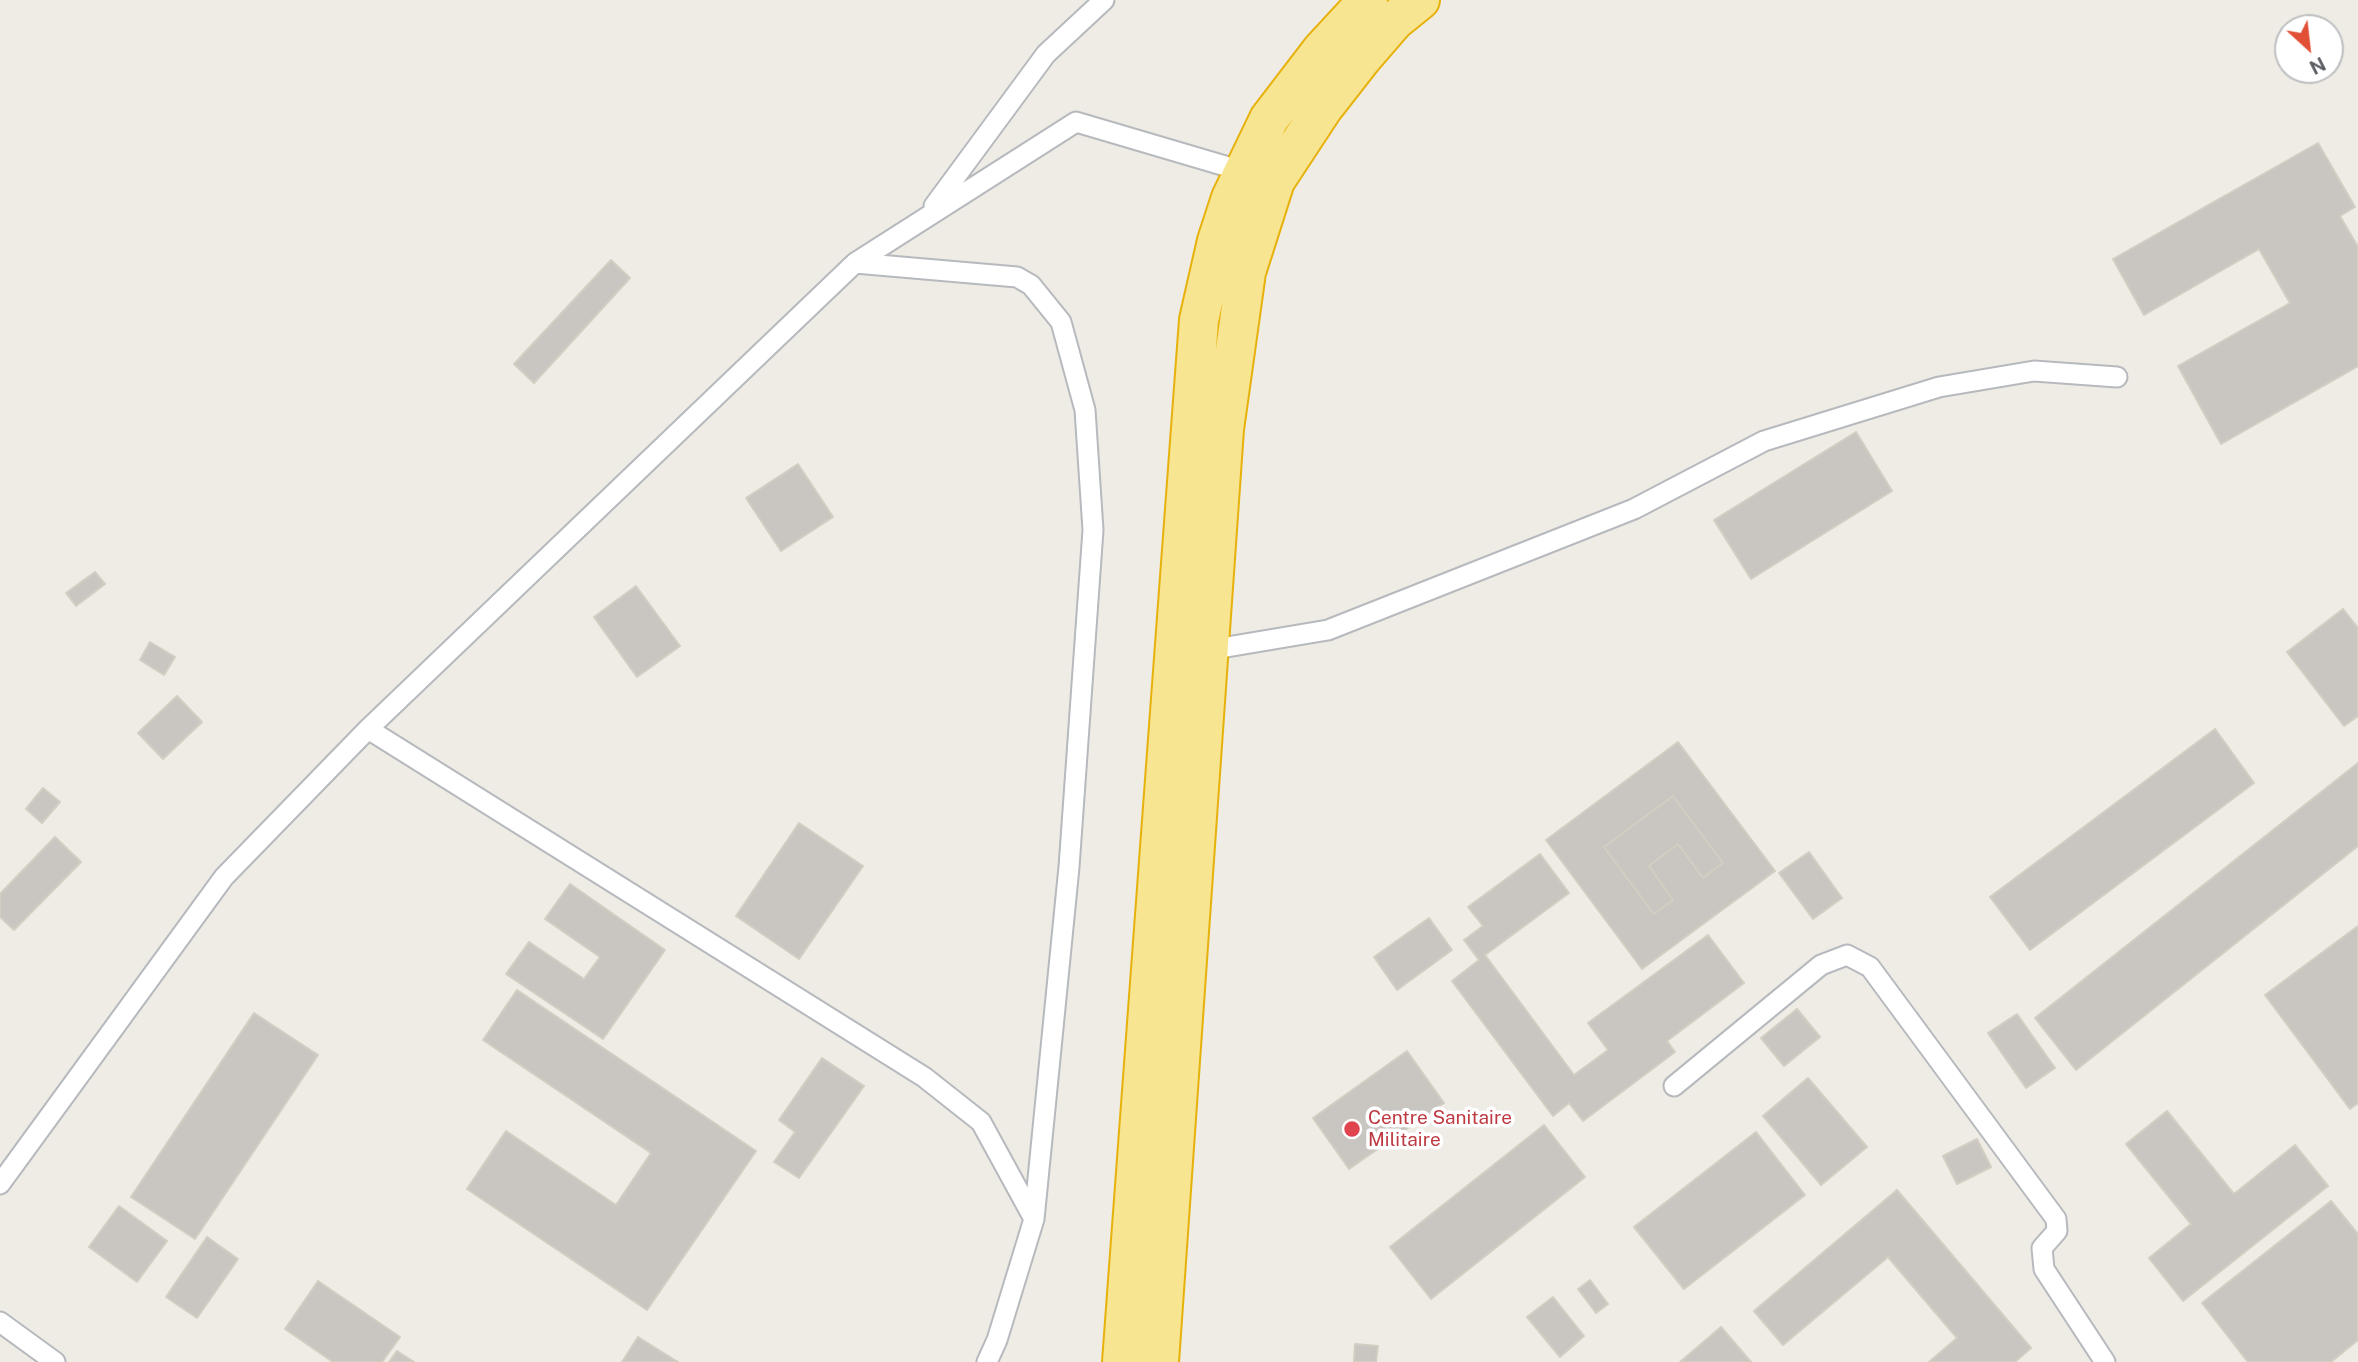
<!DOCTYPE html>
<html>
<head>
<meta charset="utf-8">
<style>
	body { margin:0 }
	#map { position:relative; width:2358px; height:1362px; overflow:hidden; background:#eeece4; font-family:"Public Sans",sans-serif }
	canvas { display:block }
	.north { position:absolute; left:2274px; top:14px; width:70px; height:70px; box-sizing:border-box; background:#fff; border:2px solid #bebfc1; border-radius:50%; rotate:153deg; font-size:19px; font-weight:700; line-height:28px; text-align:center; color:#5c5f64 }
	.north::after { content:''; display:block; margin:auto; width:24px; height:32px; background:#e14f36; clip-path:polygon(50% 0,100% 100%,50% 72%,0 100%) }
</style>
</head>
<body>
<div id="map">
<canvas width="2358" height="1362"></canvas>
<div class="north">N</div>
</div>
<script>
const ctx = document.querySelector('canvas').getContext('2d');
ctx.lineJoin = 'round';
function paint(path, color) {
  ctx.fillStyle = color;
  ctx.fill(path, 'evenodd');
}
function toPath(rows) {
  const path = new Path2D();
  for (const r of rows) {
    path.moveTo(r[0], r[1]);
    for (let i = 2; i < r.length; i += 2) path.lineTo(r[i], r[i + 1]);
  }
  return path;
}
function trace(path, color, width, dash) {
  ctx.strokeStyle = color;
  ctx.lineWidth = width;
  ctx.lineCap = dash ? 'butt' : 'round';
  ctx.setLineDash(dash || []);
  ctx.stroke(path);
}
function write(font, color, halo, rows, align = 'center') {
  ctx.font = font + ' "Public Sans",sans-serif';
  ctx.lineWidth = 7;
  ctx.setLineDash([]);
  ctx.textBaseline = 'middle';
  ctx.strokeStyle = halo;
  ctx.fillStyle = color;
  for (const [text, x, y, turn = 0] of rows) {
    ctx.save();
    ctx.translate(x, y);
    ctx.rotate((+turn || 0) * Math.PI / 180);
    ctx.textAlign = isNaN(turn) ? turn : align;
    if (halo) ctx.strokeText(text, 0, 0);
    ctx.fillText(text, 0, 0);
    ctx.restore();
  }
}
const building = toPath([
	[2318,143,2355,207,2340,216,2358,247,2358,366,2221,444,2178,366,2290,303,2259,249,2144,315,2113,259,2318,143],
	[611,260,630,278,534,383,514,364,611,260],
	[1856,432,1892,491,1751,579,1714,520,1856,432],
	[798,464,833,517,781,551,746,498,798,464],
	[95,572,105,584,76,606,66,593,95,572],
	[636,586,680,646,637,677,594,617,636,586],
	[2343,609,2358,628,2358,716,2344,726,2287,652,2343,609],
	[150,642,175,657,164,675,140,660,150,642],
	[177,696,202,722,163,759,138,733,177,696],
	[2215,729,2254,783,2030,950,1990,897,2215,729],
	[1678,742,1775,871,1642,969,1546,840,1678,742],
	[1673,796,1723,863,1703,878,1678,844,1649,866,1673,900,1654,914,1604,847,1673,796],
	[2358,763,2358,846,2076,1070,2035,1018,2358,763],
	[43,788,60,802,42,823,26,809,43,788],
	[1673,796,1723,863,1703,878,1678,844,1649,866,1673,900,1654,914,1604,847,1673,796],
	[799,823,863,866,799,959,736,916,799,823],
	[55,837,81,862,14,930,0,917,0,894,55,837],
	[1809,852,1842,898,1813,919,1779,873,1809,852],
	[1540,854,1569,893,1485,955,1574,1075,1608,1050,1588,1023,1708,935,1744,983,1667,1041,1675,1052,1583,1121,1569,1103,1553,1116,1452,981,1479,960,1464,940,1483,926,1468,907,1540,854],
	[570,884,665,950,603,1039,506,974,529,942,584,979,600,957,545,919,570,884],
	[1429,918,1452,950,1397,990,1374,957,1429,918],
	[2358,926,2358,1103,2350,1109,2265,995,2358,926],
	[517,990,756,1151,647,1310,467,1189,506,1131,616,1205,651,1153,483,1040,517,990],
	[1797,1009,1820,1037,1784,1066,1761,1038,1797,1009],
	[254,1013,318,1055,195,1239,131,1197,254,1013],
	[2017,1014,2055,1068,2026,1088,1988,1033,2017,1014],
	[1407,1051,1444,1103,1349,1169,1313,1118,1407,1051],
	[822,1058,864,1086,799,1178,774,1162,795,1132,779,1120,822,1058],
	[1808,1078,1867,1147,1821,1185,1763,1116,1808,1078],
	[2167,1111,2234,1194,2295,1145,2328,1186,2183,1301,2149,1258,2191,1224,2126,1144,2167,1111],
	[1544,1125,1585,1177,1431,1299,1390,1247,1544,1125],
	[1756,1132,1805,1195,1684,1289,1634,1227,1756,1132],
	[1977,1139,1991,1167,1957,1184,1943,1156,1977,1139],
	[1897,1190,2031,1348,2015,1362,1929,1362,1957,1338,1888,1257,1783,1345,1754,1311,1897,1190],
	[2331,1201,2358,1234,2358,1340,2331,1362,2248,1362,2202,1303,2331,1201],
	[119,1206,167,1241,137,1282,89,1247,119,1206],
	[207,1237,238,1259,197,1318,166,1297,207,1237],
	[1590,1280,1608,1304,1596,1313,1578,1289,1590,1280],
	[318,1281,400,1337,382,1362,333,1362,285,1329,318,1281],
	[1553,1297,1584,1336,1560,1357,1527,1317,1553,1297],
	[1721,1327,1751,1362,1680,1362,1721,1327],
	[638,1337,678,1362,622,1362,638,1337],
	[1355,1344,1378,1346,1376,1362,1354,1362,1355,1344],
	[397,1351,414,1362,389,1362,397,1351]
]);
const lane = toPath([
	[934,206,1046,54,1104,0],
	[855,263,1017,277,1031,285,1061,322,1085,410,1093,530,1069,867,1034,1219,997,1340,987,1362],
	[1203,651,1328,630,1634,509,1764,441,1939,387,2034,371,2117,377],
	[368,729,924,1077,981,1122,1034,1219],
	[1674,1086,1821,965,1847,955,1870,967,2056,1219,2057,1231,2042,1248,2044,1269,2105,1362],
	[0,1184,224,877,368,729,855,263,1076,122,1249,173],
	[0,1322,55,1362]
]);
const highway = toPath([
	[1122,1362,1199,320,1217,241,1231,198,1269,119,1321,51,1368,0],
	[1159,1362,1224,429,1246,272,1275,181,1323,108,1362,58,1394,21,1420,0]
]);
const markers = [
	[1352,1129,9,"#e0444e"]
];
const healthNames = [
	["Centre Sanitaire",1368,1118],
	["Militaire",1368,1140]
];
paint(building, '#c9c6c1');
trace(building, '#d2cec2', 2);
trace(lane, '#b6b9bd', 23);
trace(highway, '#e7b10b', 42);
trace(lane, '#fff', 19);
trace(highway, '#f8e591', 38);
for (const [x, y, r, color] of markers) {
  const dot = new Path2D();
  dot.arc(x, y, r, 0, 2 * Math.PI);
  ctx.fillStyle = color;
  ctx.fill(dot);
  trace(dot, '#fff', 2.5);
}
write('19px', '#be3a42', '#fff', healthNames, 'left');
</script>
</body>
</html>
